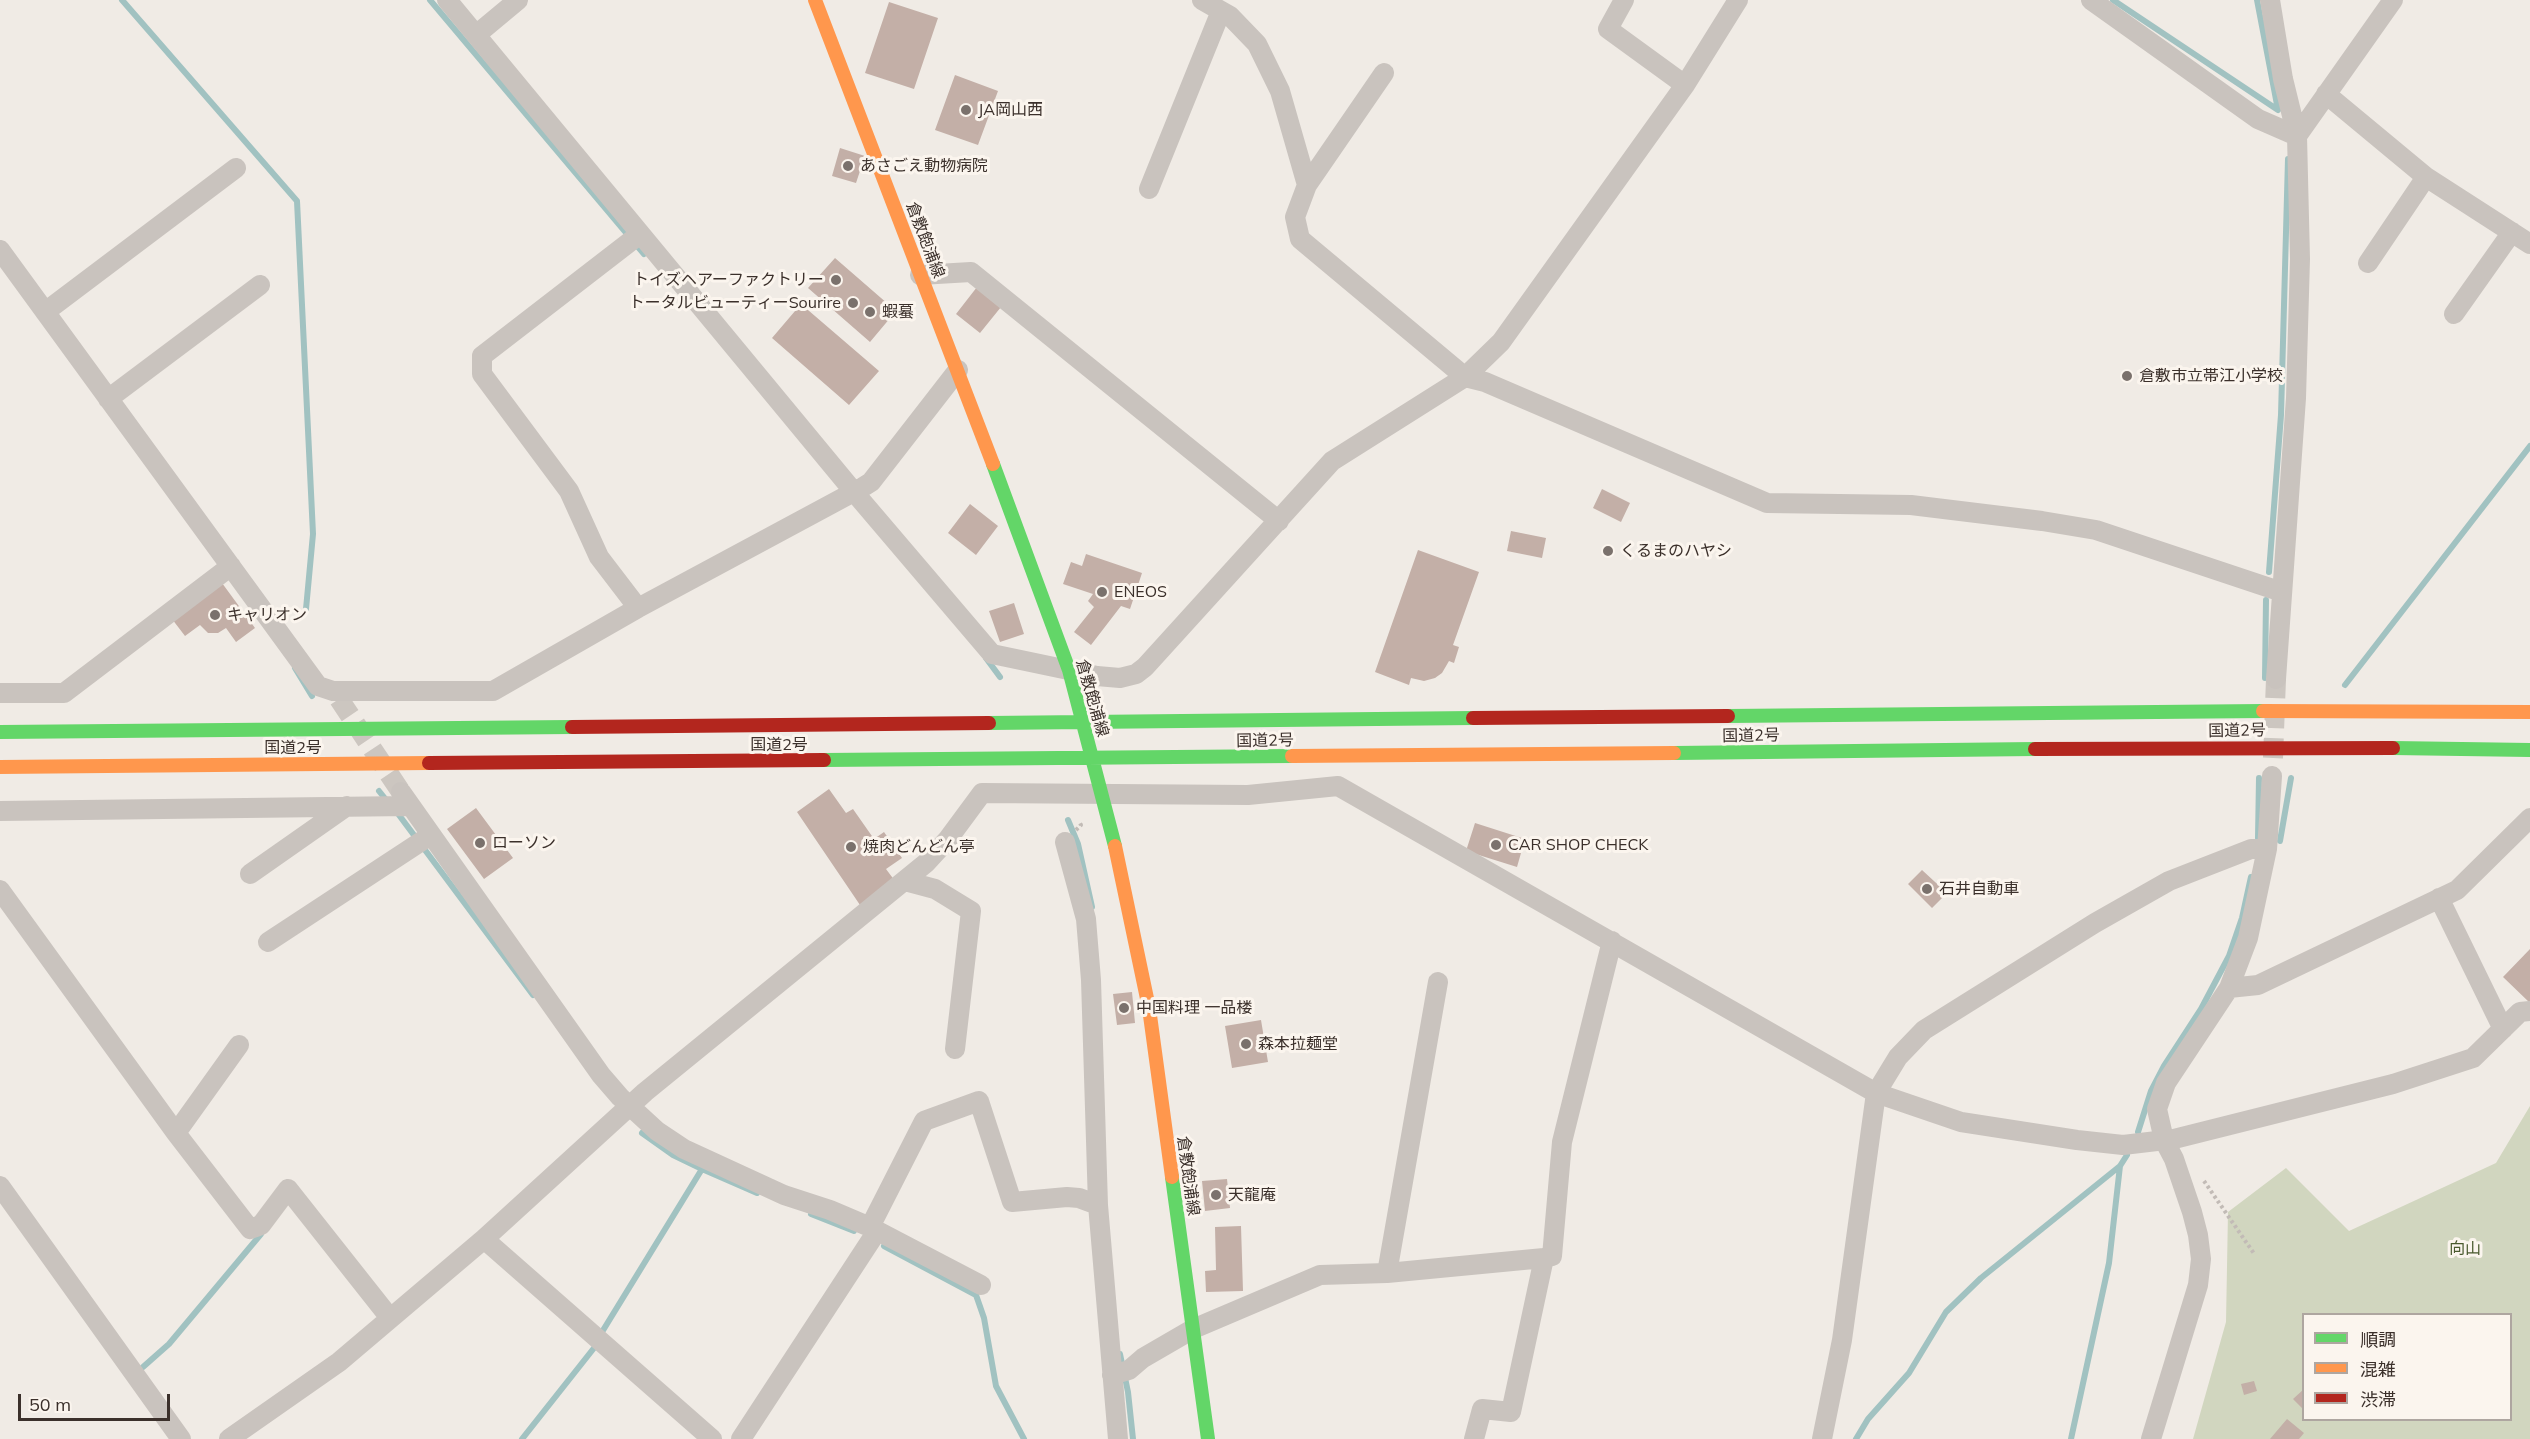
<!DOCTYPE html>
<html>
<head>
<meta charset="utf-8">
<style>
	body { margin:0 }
	#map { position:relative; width:2530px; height:1439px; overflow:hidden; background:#f0ebe5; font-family:Mulish,"Noto Sans JP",sans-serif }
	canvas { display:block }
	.legend { position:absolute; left:2302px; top:1313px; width:210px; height:108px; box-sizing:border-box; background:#fbf5ee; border:2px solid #aea6a0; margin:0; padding:8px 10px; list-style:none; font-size:18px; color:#3b302b }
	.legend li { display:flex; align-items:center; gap:12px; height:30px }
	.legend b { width:30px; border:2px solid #aea6a0 }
	.scale { position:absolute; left:18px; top:1394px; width:152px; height:27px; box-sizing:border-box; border:3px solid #3b302b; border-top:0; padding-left:8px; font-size:18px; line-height:21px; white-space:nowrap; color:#3b302b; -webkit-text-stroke:4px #fbf5ee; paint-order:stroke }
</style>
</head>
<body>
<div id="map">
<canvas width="2530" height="1439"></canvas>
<ul class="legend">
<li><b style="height:8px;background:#63d668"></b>順調</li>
<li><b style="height:8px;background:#ff974d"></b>混雑</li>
<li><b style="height:8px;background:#b3261e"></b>渋滞</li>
</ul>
<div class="scale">50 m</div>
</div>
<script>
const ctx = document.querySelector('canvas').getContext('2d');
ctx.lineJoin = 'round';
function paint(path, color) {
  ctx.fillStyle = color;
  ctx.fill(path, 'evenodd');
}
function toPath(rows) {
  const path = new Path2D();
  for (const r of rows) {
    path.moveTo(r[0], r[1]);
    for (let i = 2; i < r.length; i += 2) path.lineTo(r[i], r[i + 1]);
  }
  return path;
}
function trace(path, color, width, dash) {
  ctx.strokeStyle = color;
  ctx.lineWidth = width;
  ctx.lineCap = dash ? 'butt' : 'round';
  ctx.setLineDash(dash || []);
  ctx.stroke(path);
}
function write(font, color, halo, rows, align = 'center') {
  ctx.font = font + ' Mulish,"Noto Sans JP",sans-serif';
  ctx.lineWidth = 6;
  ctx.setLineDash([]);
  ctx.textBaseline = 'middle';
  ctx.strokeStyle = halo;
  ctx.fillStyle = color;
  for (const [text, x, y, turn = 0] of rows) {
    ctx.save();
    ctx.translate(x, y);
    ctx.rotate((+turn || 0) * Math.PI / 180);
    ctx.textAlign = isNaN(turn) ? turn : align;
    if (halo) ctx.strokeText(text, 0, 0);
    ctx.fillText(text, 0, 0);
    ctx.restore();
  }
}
const green = toPath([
	[2530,1106,2530,1439,2193,1439,2226,1322,2228,1212,2286,1168,2349,1231,2496,1163],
	[2304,1314,2510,1314,2510,1420,2304,1420]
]);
const stream = toPath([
	[122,0,297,201,313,534,306,609],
	[430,0,644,254],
	[2113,0,2278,110],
	[2257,0,2278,110],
	[2269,572,2281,415,2288,159],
	[986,658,1000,677],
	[295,668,312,696],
	[2265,678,2266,600],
	[2345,685,2530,446],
	[379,791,387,801],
	[396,811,533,995],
	[1068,820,1078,844,1092,907],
	[2258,838,2259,778],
	[2280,841,2291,778],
	[2138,1132,2151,1091,2164,1066,2201,1009,2229,956,2242,918,2251,877],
	[642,1133,673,1155,702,1169],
	[811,1214,854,1231],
	[884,1246,976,1295,984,1318,996,1386,1024,1439],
	[602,1332,702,1169,757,1193],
	[1120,1354,1128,1392,1133,1439],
	[143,1367,169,1344,261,1234,259,1231],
	[522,1439,594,1348],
	[1856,1439,1868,1419,1909,1373,1946,1312,1981,1278,2120,1166,2127,1155],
	[2071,1439,2109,1263,2120,1166]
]);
const building = toPath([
	[889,2,938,18,914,89,865,73],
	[955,75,998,91,978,145,935,130],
	[840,148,865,156,856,183,832,176],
	[835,258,896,311,870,342,808,288],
	[977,287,1001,307,980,333,956,314],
	[801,304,879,371,849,405,772,338],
	[1602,489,1630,503,1621,522,1593,508],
	[970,504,998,526,976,555,948,533],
	[1511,531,1546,538,1542,558,1507,551],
	[1418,550,1479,572,1453,645,1459,647,1454,663,1449,661,1442,673,1435,678,1424,681,1411,678,1409,685,1375,672],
	[1086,554,1142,573,1130,609,1121,606,1091,645,1074,632,1094,607,1088,601,1093,594,1063,584,1071,562,1082,566],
	[222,583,255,628,236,642,226,628,218,633,208,633,200,625,185,636,172,619],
	[1014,603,1024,634,1000,642,989,611],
	[829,789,846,813,853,809,874,839,884,832,902,858,886,869,895,881,860,905,797,812],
	[476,808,513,858,484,879,447,829],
	[1475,823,1525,839,1517,867,1466,851],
	[1922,870,1947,893,1932,908,1908,884],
	[2530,949,2530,1003,2503,977],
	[1132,992,1135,1023,1117,1025,1113,994],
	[1261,1020,1268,1062,1232,1068,1225,1026],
	[1227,1179,1230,1208,1205,1211,1202,1181],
	[1241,1226,1243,1291,1206,1292,1205,1271,1216,1270,1215,1227],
	[2254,1381,2257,1391,2244,1395,2241,1384],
	[2304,1389,2304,1410,2293,1399],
	[2287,1419,2304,1433,2299,1439,2270,1439]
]);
const streetTunnel = toPath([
	[339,699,401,792],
	[2273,758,2276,679]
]);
const path = toPath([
	[1076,830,1081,825,1079,821],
	[2204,1181,2255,1255]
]);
const street = toPath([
	[447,0,854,492,992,654,1097,676,1120,678,1136,674,1145,667,1332,461,1465,377,1501,342,1685,85,1738,0],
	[1202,0,1230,16,1257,44,1280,91,1307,185,1295,217,1300,239,1465,377,1485,382,1767,503,1911,505,2042,521,2096,530,2282,592],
	[1624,0,1608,29,1685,85],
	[2091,0,2258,119,2297,136],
	[2270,0,2283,79,2297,136,2300,259,2296,398,2276,679],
	[476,35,518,0],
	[2326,94,2426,177,2530,244],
	[2297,136,2393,0],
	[1307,185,1384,73],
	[1149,189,1221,11],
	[0,250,318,686,333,691,493,691,638,608,863,487,871,482,958,370],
	[2368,263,2426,177],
	[920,275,971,272,1279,521],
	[45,312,236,168],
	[2454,314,2512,232],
	[108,399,260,285],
	[638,608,599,557,569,491,482,374,482,356,640,234],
	[0,693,64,693,231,566],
	[401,792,601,1075,620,1097,657,1131,684,1149,784,1195,830,1210,870,1227,981,1285],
	[0,811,409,806],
	[1065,842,1086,919,1091,980,1098,1205,1118,1439],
	[250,874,347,806],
	[905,881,935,889,971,911,955,1049],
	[0,890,176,1133,250,1229,261,1225,288,1189,390,1318],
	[2439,898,2503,1029],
	[268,942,431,835],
	[2229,988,2258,985,2457,890,2530,818],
	[176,1133,239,1045],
	[0,1186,181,1439],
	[870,1227,924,1121,979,1101,1012,1202,1067,1197,1079,1198,1098,1205],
	[484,1239,712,1439],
	[1387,1273,1438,982],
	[1112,1375,1129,1370,1143,1358,1193,1329,1320,1275,1387,1273,1544,1258],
	[229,1439,339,1362,484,1239,645,1092,926,863,948,839,982,793,1248,795,1338,786,1876,1093,1961,1122,2077,1140,2123,1145,2174,1139,2393,1084,2473,1058,2520,1012,2530,1011],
	[741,1439,877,1231],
	[1474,1439,1482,1409,1511,1412,1544,1258,1552,1256,1562,1142,1612,941],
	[1822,1439,1842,1340,1876,1093,1898,1057,1924,1030,2095,923,2169,881,2251,849,2267,849],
	[2151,1439,2198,1285,2201,1259,2198,1235,2192,1212,2174,1159,2164,1140,2157,1109,2166,1083,2229,988,2248,938,2267,849,2272,776]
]);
const fast = toPath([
	[993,464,1069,670,1115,846],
	[1728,716,2263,711],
	[989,723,1473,718],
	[0,732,572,727],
	[2393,748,2530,750],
	[1674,753,2035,749],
	[824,760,1292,756],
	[1172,1177,1208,1439]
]);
const slow = toPath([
	[815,0,993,464],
	[2263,711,2530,712],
	[1292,756,1674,753],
	[0,767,429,763],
	[1115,846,1149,1008,1172,1177]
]);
const jam = toPath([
	[1473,718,1728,716],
	[572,727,989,723],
	[2035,749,2393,748],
	[429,763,824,760]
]);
const markers = [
	[966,110,6,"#7a716c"],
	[848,166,6,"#7a716c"],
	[836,280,6,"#7a716c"],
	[853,303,6,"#7a716c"],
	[870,312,6,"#7a716c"],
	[2127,376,6,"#7a716c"],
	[1608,551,6,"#7a716c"],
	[1102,592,6,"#7a716c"],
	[215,615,6,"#7a716c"],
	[480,843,6,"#7a716c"],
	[1496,845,6,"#7a716c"],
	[851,847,6,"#7a716c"],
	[1927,889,6,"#7a716c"],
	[1124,1008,6,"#7a716c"],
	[1246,1044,6,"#7a716c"],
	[1216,1195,6,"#7a716c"]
];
const poiNames = [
	["JA岡山西",978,110],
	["あさごえ動物病院",860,166],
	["トイズヘアーファクトリー",824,280,"right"],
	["トータルビューティーSourire",841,303,"right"],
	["蝦蟇",882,312],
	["倉敷市立帯江小学校",2139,376],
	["くるまのハヤシ",1620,551],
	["ENEOS",1114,592],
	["キャリオン",227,615],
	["ローソン",492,843],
	["CAR SHOP CHECK",1508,845],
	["焼肉どんどん亭",863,847],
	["石井自動車",1939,889],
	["中国料理 一品楼",1136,1008],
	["森本拉麺堂",1258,1044],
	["天龍庵",1228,1195]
];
const streetNames = [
	["倉敷飽浦線",925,240,69],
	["倉敷飽浦線",1092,698,74],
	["国道2号",2237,731,-1],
	["国道2号",1751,736,-1],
	["国道2号",1265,741,-1],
	["国道2号",779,745],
	["国道2号",293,748],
	["倉敷飽浦線",1188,1176,82]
];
const parkNames = [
	["向山",2465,1249]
];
paint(green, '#d1d6bf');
trace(stream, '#a1c2c1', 6);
paint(building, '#c3afa7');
trace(streetTunnel, '#ccc6c0', 20, [20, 10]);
trace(path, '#c2bbb6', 4, [3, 3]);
trace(street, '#c9c3be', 20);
trace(fast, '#63d668', 14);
trace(slow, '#ff974d', 14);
trace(jam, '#b3261e', 14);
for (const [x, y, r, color] of markers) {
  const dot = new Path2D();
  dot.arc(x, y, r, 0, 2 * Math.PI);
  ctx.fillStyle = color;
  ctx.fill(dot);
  trace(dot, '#fbf5ee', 2);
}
write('16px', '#3b302b', '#fbf5ee', poiNames, 'left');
write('16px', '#3b302b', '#fbf5ee', streetNames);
write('16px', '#4a5a2e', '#fbf5ee', parkNames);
</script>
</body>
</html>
